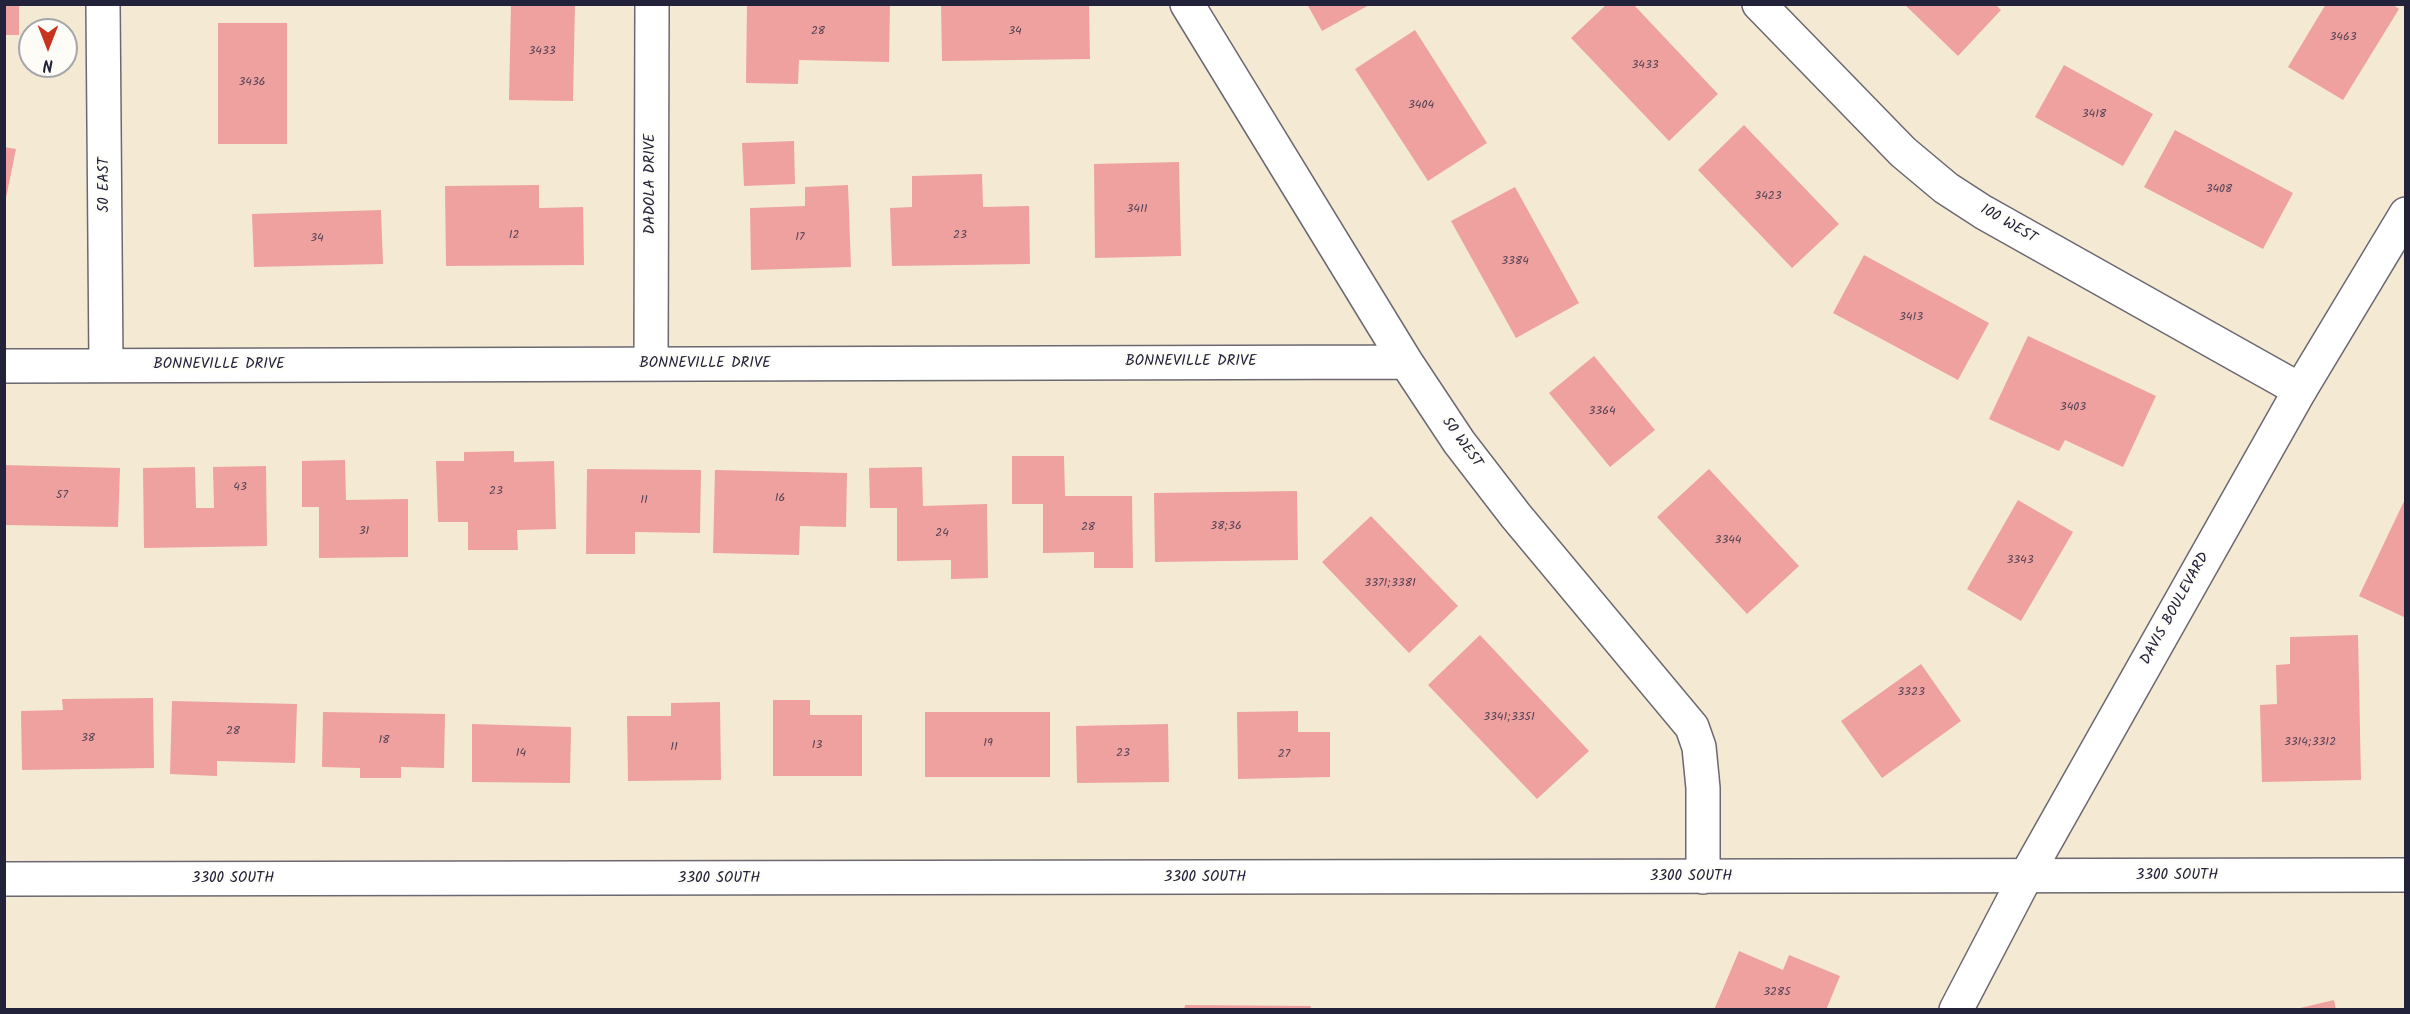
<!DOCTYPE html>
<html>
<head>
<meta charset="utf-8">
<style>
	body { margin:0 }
	#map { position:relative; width:2410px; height:1014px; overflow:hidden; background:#f4ead4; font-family:Kalam,sans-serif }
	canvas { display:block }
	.frame { position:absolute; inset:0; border:6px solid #22223b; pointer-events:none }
	.north { position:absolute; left:18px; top:18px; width:60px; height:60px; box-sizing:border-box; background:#fdfcf7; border:2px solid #a5a5ac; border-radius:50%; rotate:180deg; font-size:16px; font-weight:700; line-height:24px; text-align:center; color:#22223b }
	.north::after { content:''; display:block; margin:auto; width:21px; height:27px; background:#c8321e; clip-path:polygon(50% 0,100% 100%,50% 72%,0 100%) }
</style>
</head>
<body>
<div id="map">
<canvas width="2410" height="1014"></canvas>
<div class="frame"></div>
<div class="north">N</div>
</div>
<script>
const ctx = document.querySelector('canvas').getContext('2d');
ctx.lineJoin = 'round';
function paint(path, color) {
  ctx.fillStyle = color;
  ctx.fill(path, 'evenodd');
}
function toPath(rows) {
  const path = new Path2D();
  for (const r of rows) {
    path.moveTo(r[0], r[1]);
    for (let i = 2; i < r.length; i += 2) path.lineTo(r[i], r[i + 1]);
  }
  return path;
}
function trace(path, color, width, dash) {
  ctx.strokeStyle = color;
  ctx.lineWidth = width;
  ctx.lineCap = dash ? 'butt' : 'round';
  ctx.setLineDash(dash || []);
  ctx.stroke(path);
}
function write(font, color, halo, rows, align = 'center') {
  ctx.font = font + ' Kalam,sans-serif';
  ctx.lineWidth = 4.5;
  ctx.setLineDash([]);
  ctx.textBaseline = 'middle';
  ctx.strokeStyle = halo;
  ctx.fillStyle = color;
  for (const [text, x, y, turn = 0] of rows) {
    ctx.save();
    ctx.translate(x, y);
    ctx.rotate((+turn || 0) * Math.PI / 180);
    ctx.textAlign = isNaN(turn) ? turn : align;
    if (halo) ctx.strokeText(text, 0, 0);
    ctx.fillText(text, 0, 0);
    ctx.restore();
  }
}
const building = toPath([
	[4,4,19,4,19,35,4,35],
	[511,4,575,4,573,101,509,100],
	[747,4,890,4,889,62,799,60,798,84,746,83],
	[941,4,1089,4,1090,59,942,61],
	[1307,4,1371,4,1322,31],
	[1607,4,1633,4,1718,94,1669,141,1571,38],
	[1904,4,1995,4,2001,10,1958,56],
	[2326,4,2392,4,2399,9,2343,100,2288,67],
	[218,23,287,23,287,144,218,144],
	[1415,30,1487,143,1428,181,1355,69],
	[2064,65,2153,114,2123,166,2035,117],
	[1744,125,1839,224,1792,268,1698,170],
	[2175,130,2293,193,2263,249,2144,187],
	[794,141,795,184,744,186,742,143],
	[4,147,16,149,6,198,4,198],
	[1179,162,1181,256,1095,258,1094,164],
	[982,174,983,207,1029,206,1030,264,892,266,890,208,912,207,912,176],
	[539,185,539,208,583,207,584,265,446,266,445,186],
	[848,185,851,267,751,270,750,208,805,206,805,187],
	[1515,187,1579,303,1516,338,1451,221],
	[381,210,383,264,254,267,252,214],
	[1864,255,1989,323,1958,380,1833,313],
	[2028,336,2156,396,2123,467,2065,440,2059,451,1989,419],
	[1594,356,1655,430,1610,467,1549,393],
	[514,451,514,462,554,461,556,529,517,530,518,550,468,550,468,522,438,522,436,461,464,461,464,452],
	[1012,456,1064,456,1065,496,1132,496,1133,568,1094,568,1094,552,1043,553,1043,504,1012,504],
	[345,460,346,500,408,499,408,557,319,558,319,507,302,507,302,461],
	[4,465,120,468,118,527,4,525],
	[266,466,267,546,144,548,143,468,195,467,196,508,214,508,213,467],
	[922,467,923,506,987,504,988,578,951,579,951,560,897,561,897,508,870,508,869,468],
	[587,469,701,470,700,533,635,532,635,554,586,554],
	[1709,469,1799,566,1747,614,1657,517],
	[715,470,847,473,846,527,800,526,799,555,713,553],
	[1297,491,1298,560,1155,562,1154,493],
	[2406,497,2406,618,2359,596],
	[2018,500,2073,532,2021,621,1967,589],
	[1371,516,1458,606,1409,653,1322,562],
	[1480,635,1589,751,1537,799,1428,685],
	[2358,635,2361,780,2262,782,2260,705,2277,704,2276,665,2290,664,2290,637],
	[1921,664,1961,721,1882,778,1841,721],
	[153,698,154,768,22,770,21,711,63,710,62,699],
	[773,700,810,700,810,715,862,715,862,776,773,776],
	[172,701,297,704,295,763,217,761,217,776,170,774],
	[720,702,721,780,628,781,627,716,671,716,671,703],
	[1298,711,1298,732,1330,732,1330,777,1238,779,1237,712],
	[323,712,445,714,444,768,401,767,401,778,360,778,360,768,322,767],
	[925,712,1050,712,1050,777,925,777],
	[472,724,571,727,570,783,472,782],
	[1168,724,1169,782,1077,783,1076,726],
	[1739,951,1783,970,1789,955,1840,976,1826,1010,1714,1010],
	[2334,1000,2336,1010,2296,1010,2296,1009],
	[1185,1005,1311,1006,1310,1010,1184,1010]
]);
const minor = toPath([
	[103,4,106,365],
	[1187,4,1406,362,1459,442,1516,516,1692,727,1699,747,1703,788,1703,877],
	[1759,4,1903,152,1946,188,1983,212,2300,390],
	[651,364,652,4],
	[4,366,1406,362],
	[4,879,2406,875]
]);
const tertiary = toPath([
	[1956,1010,2026,876,2300,390,2406,214]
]);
const numberNames = [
	["28",818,32],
	["34",1015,32],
	["3463",2343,38],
	["3433",542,52],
	["3433",1645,66],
	["3436",252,83],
	["3404",1421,106],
	["3418",2094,115],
	["3408",2219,190],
	["3423",1768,197],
	["3411",1137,210],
	["12",514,236],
	["23",960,236],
	["17",800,238],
	["34",317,239],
	["3384",1515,262],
	["3413",1911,318],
	["3403",2073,408],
	["3364",1602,412],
	["43",240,488],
	["23",496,492],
	["57",62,496],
	["16",780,499],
	["11",644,501],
	["38;36",1226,527],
	["28",1088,528],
	["31",364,532],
	["24",942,534],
	["3344",1728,541],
	["3343",2020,561],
	["3371;3381",1390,584],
	["3323",1911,693],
	["3341;3351",1509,718],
	["28",233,732],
	["38",88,739],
	["18",384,741],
	["3314;3312",2310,743],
	["19",988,744],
	["13",817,746],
	["11",674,748],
	["14",521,754],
	["23",1123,754],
	["27",1284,755],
	["3285",1777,993]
];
const streetNames = [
	["DADOLA DRIVE",651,184,-90],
	["50 EAST",105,185,-90],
	["100 WEST",2008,225,30],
	["BONNEVILLE DRIVE",1191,362],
	["BONNEVILLE DRIVE",705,364],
	["BONNEVILLE DRIVE",219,365],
	["50 WEST",1461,443,54],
	["DAVIS BOULEVARD",2176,609,-61],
	["3300 SOUTH",2177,876],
	["3300 SOUTH",1691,877],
	["3300 SOUTH",1205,878],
	["3300 SOUTH",233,879],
	["3300 SOUTH",719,879]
];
paint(building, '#eea19f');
trace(minor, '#6c6871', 36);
trace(tertiary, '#6c6871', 36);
trace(minor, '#fff', 33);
trace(tertiary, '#fff', 33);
write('12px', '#554254', null, numberNames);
write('15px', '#22223b', '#fdfcf7', streetNames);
</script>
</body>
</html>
